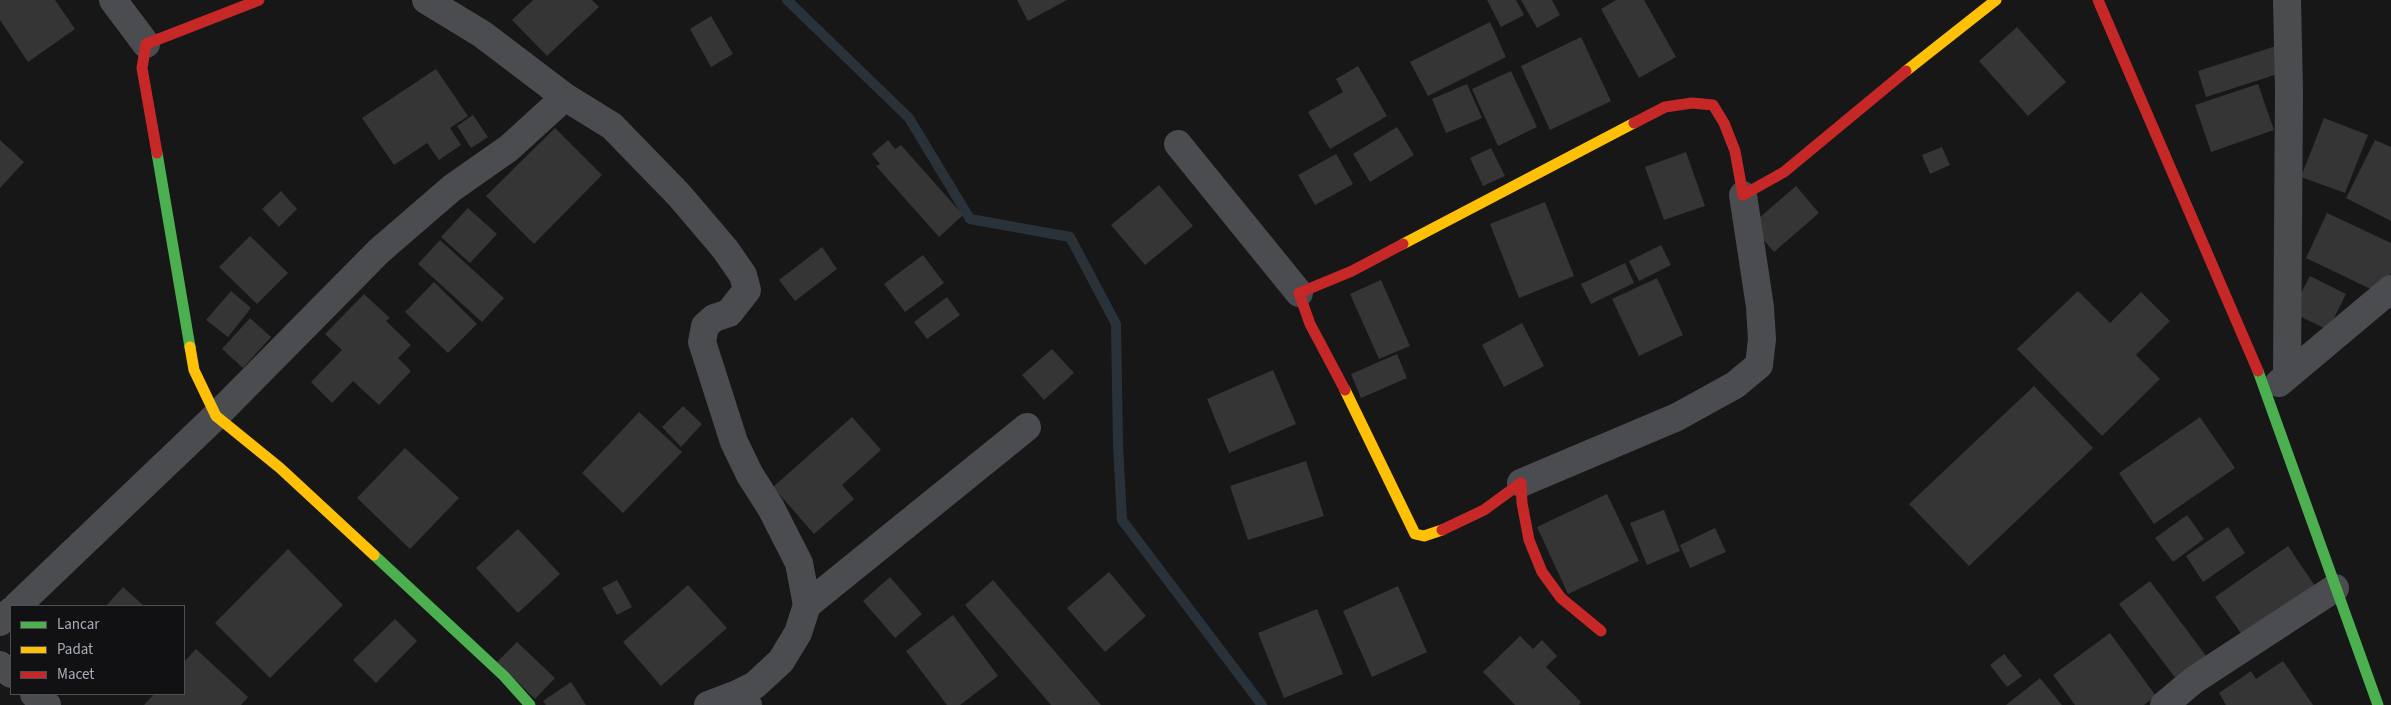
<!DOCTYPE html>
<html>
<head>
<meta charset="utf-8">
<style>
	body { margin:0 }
	#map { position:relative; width:2391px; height:705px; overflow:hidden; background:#171717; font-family:"Source Sans 3",sans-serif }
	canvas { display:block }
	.legend { position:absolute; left:10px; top:605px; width:175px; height:90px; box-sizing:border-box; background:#111113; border:1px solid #4d4f55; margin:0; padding:6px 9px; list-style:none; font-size:15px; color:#a8adb8 }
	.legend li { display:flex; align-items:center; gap:10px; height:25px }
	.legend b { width:25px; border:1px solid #4d4f55 }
</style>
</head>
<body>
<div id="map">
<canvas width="2391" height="705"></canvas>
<ul class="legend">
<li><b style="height:6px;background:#4caf50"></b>Lancar</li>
<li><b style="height:6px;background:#ffc107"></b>Padat</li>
<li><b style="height:6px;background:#c62828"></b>Macet</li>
</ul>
</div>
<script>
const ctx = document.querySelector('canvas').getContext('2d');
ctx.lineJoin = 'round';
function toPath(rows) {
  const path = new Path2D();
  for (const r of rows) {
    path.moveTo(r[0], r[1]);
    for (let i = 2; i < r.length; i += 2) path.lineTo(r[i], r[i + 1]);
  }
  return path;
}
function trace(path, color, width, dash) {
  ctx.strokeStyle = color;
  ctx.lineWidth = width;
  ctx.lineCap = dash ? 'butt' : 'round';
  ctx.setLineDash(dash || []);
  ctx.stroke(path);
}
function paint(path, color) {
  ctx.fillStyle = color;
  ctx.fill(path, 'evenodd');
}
const stream = toPath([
	[787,0,909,118,970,219,1070,237,1116,324,1118,445,1122,520,1262,705]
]);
const building = toPath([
	[0,0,55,0,75,29,28,62,0,20],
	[533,0,592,0,599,7,547,56,512,20],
	[1017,0,1067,0,1028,21],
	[1487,0,1516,0,1524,15,1501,27],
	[1521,0,1552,0,1560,15,1537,28],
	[1616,0,1644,0,1676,57,1639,78,1601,9],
	[711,16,733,54,711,67,690,29],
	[1490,22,1506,57,1428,96,1410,62],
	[2017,27,2066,82,2028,116,1979,61],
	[1581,37,1611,101,1550,130,1521,66],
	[2276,46,2284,72,2206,97,2198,71],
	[1358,66,1387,116,1330,149,1308,112,1343,92,1336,79],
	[436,69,468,116,450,128,461,145,439,160,427,143,394,165,362,118],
	[1511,71,1537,127,1498,146,1472,89],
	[1467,84,1482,118,1446,133,1432,99],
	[2258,84,2274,130,2211,152,2195,105],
	[473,115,488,137,471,148,457,126],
	[2324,118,2368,135,2345,193,2301,177],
	[1397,127,1414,155,1370,182,1353,154],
	[555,128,602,175,534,244,486,196],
	[0,140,24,162,0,188],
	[888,140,895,149,901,145,963,215,939,237,876,166,880,164,872,154],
	[2375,140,2391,147,2391,221,2346,198],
	[1942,147,1950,165,1930,174,1922,155],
	[1491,148,1505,176,1483,186,1470,158],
	[1686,152,1705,206,1664,220,1645,167],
	[1336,154,1353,184,1315,205,1298,175],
	[1159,185,1193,226,1145,265,1111,225],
	[1796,186,1819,213,1774,252,1751,225],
	[281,191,297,209,279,227,262,209],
	[1545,202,1574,276,1519,298,1490,224],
	[468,208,497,234,470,263,441,237],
	[2327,213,2391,243,2391,273,2381,294,2306,258],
	[250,236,288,273,257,304,219,267],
	[440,240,504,298,482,322,418,264],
	[1661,245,1671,265,1639,281,1629,261],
	[822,247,837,269,795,301,779,280],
	[923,255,944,283,905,312,884,284],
	[1625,263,1634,283,1591,304,1581,284],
	[2310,276,2346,294,2328,330,2291,312],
	[1657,278,1683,335,1639,356,1612,299],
	[1381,280,1410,346,1379,359,1350,294],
	[434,282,477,324,448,353,405,312],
	[231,291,251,308,228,337,206,320],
	[2078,291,2110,323,2141,292,2170,321,2136,355,2160,379,2102,436,2017,349],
	[364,294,390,318,386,321,411,345,398,358,411,371,379,405,353,381,332,403,311,382,342,350,325,334],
	[947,297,960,315,927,339,914,322],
	[250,318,271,337,243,368,222,349],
	[1522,323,1544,366,1504,387,1482,345],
	[1052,349,1074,373,1044,400,1022,375],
	[1397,354,1407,378,1361,398,1351,374],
	[1273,370,1296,424,1229,453,1207,399],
	[2034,386,2093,448,1969,566,1909,504],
	[683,406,702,424,681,447,662,427],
	[639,412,682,452,623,513,582,473],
	[852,417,881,450,842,485,854,499,814,534,773,487],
	[2200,417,2235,468,2154,524,2119,473],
	[405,448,459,498,410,549,357,498],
	[1306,461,1324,516,1248,540,1230,486],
	[1607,494,1639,561,1568,594,1537,527],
	[1664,510,1680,551,1647,565,1630,523],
	[2187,515,2204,539,2173,562,2155,538],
	[2228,527,2245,553,2203,582,2186,556],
	[1715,528,1726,552,1690,568,1680,545],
	[518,529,560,574,518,613,476,568],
	[2288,546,2315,586,2243,636,2215,597],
	[288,549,343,605,270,678,215,623],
	[1109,572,1146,616,1105,652,1067,608],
	[890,577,922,614,895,638,863,601],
	[617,580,632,607,617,615,602,588],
	[993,580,1101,705,1051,705,965,605],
	[2150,581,2210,661,2180,684,2119,604],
	[688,585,727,628,661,686,623,642],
	[1398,586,1427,652,1372,677,1343,611],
	[123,587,144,606,106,606],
	[1317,609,1343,674,1284,698,1258,633],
	[953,615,998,676,960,705,947,705,906,651],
	[395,619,417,641,376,683,353,660],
	[2110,633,2156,696,2144,705,2075,705,2053,675],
	[1520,636,1533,649,1542,640,1557,656,1546,667,1581,702,1579,705,1515,705,1483,672],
	[517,642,555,678,535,699,497,662],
	[196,649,248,697,241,705,144,705,154,694,184,694,184,662],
	[2004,654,2022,676,2007,687,1990,665],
	[2283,661,2313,705,2226,705,2219,693,2251,671,2256,679],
	[2040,678,2062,705,2006,705],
	[571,682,586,705,546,705,543,701]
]);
const street = toPath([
	[113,0,146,44],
	[426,0,482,34,565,97,612,126,679,195,725,249,743,275,747,290,729,313,714,318,705,326,702,342,734,442,750,475,771,508,799,563,807,605,798,633,781,661,755,685,737,694],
	[2287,0,2289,91,2287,374],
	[1178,144,1299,293],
	[2279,383,2391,289],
	[1521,483,1677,417,1735,385,1759,365,1762,339,1760,307,1743,195],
	[807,605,1027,427],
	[17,606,216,416,379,251,452,188,509,148,565,97],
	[0,622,11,611],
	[0,665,11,674],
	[34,694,47,705],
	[708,705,737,694,748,705],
	[2164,705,2194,680,2335,588]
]);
const fast = toPath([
	[157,153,190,347],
	[2258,371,2378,705],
	[374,555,504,676,530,705]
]);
const slow = toPath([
	[1906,71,1996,0],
	[1403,244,1634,123],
	[190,347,194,370,216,416,280,468,374,555],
	[1345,390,1415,534,1424,536,1442,530]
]);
const jam = toPath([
	[2098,0,2258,371],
	[1634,123,1665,107,1692,103,1713,105,1724,123,1735,151,1743,195,1784,172,1906,71],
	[157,153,142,68,146,44,259,0],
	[1345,390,1310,324,1299,293,1352,271,1403,244],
	[1442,530,1484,510,1521,483,1522,503,1529,540,1542,572,1561,598,1601,631]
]);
trace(stream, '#2a3239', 10);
paint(building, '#353536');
trace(street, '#4b4c50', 28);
trace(fast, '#4caf50', 11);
trace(slow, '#ffc107', 11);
trace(jam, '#c62828', 11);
</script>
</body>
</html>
